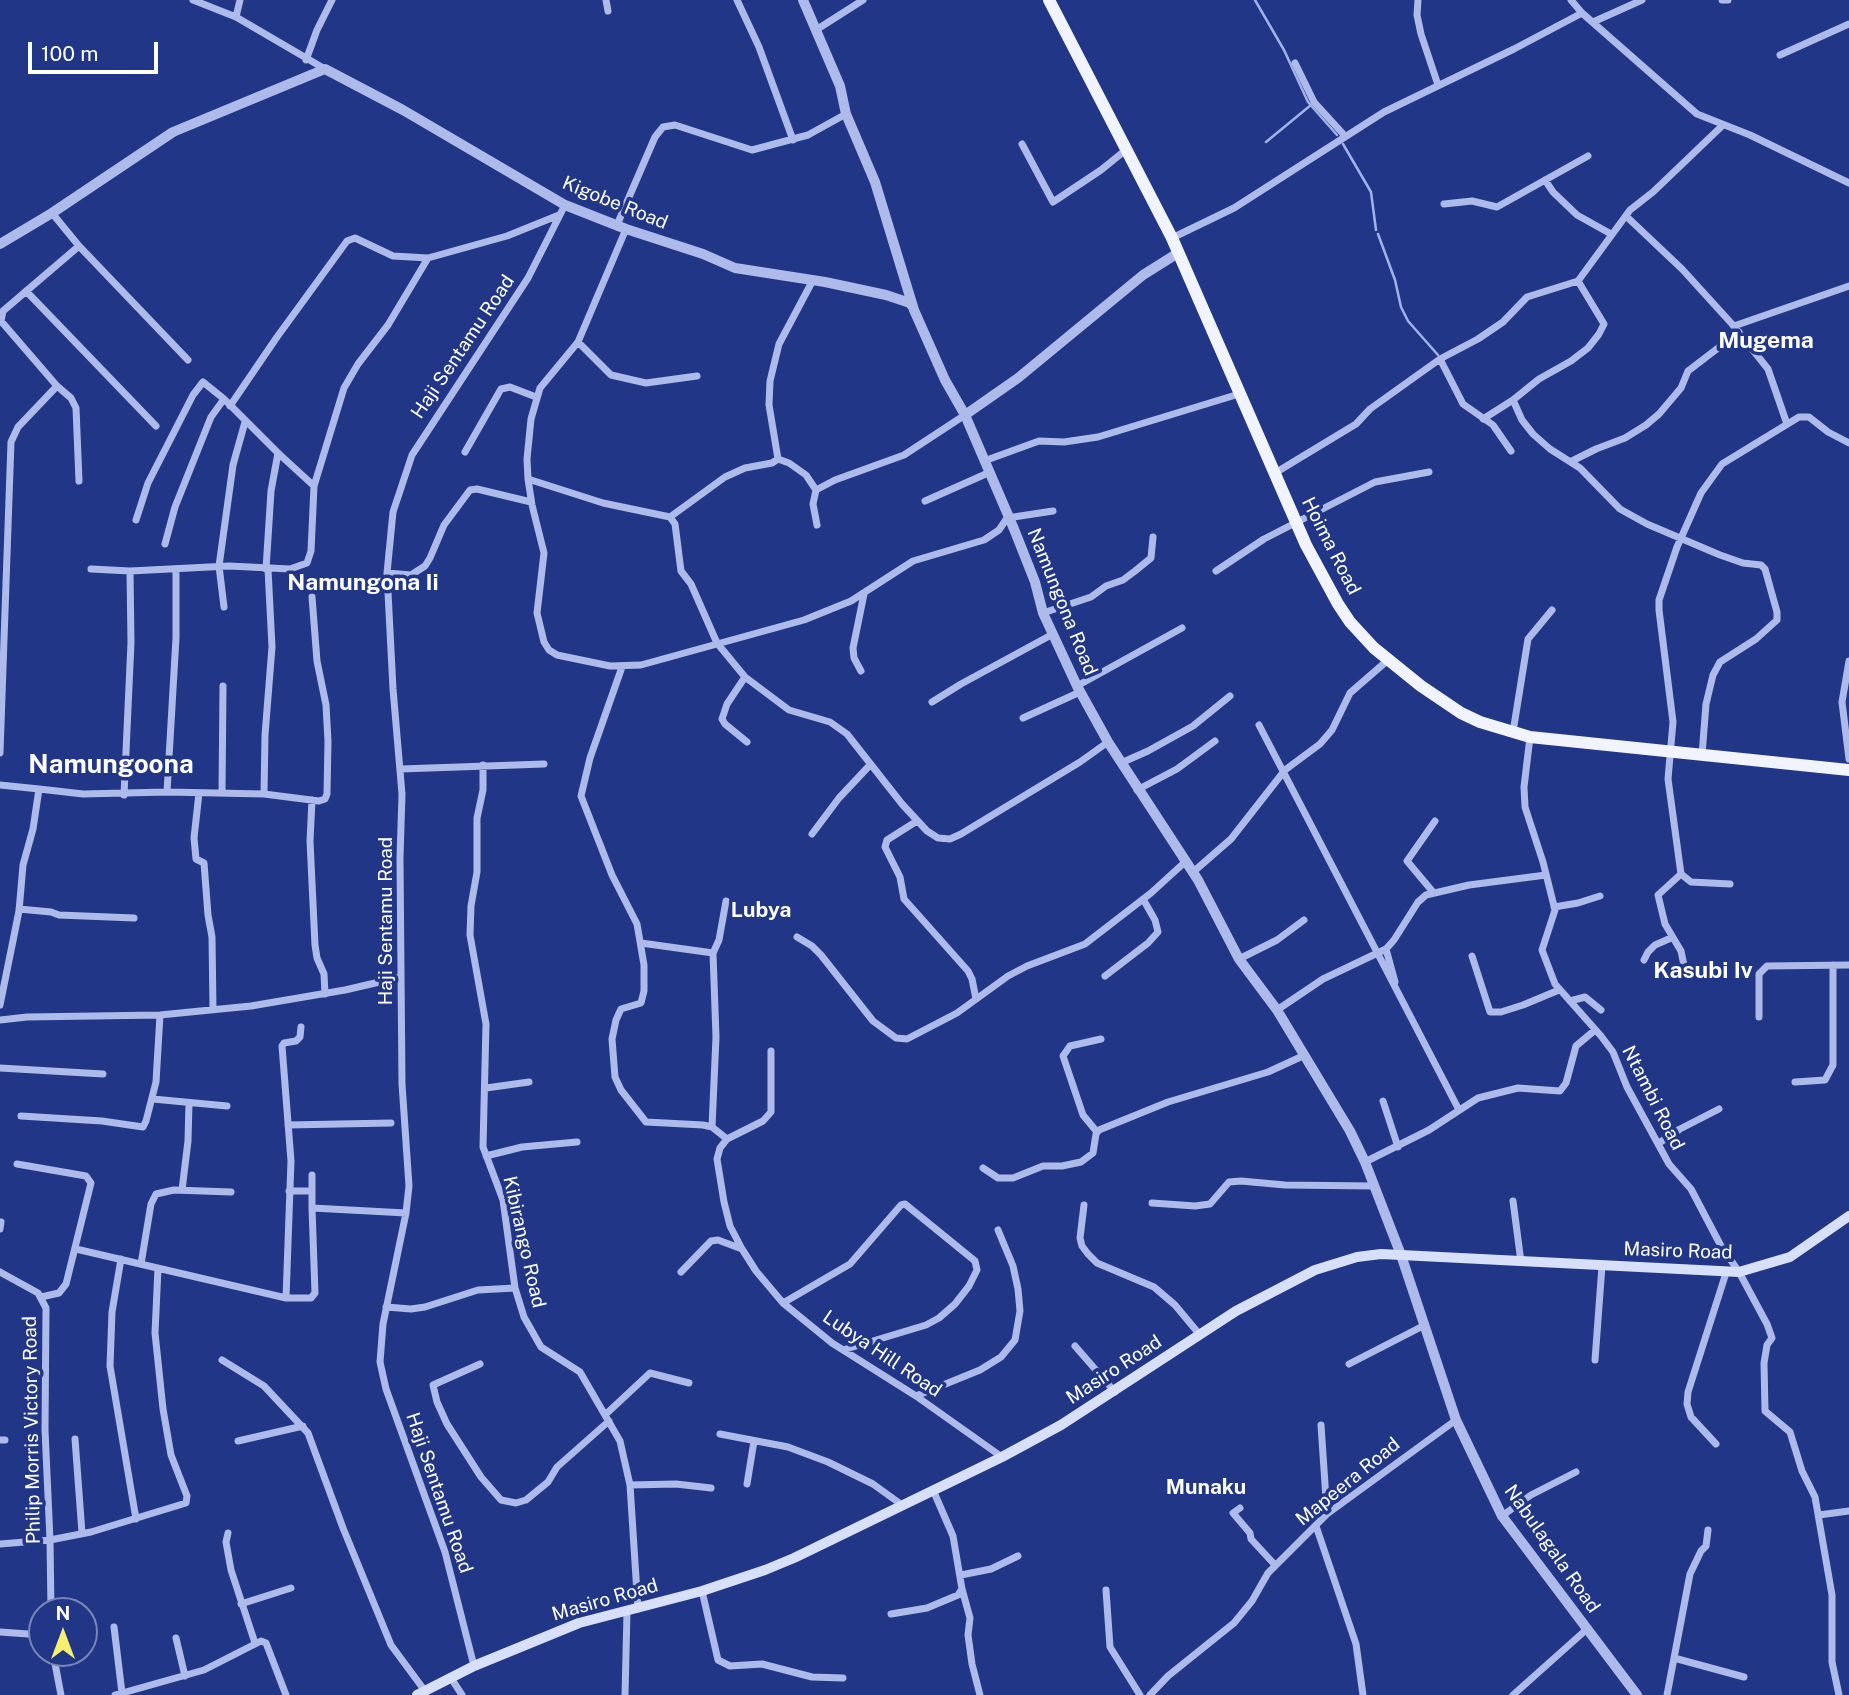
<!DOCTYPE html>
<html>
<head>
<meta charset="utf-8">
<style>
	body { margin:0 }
	#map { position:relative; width:1849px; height:1695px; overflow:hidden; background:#223688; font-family:"Public Sans",sans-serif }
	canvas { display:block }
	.north { position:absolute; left:28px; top:1597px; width:70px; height:70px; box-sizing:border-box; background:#223688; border:2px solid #7a86b8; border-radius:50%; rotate:0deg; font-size:19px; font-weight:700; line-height:28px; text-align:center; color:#fff }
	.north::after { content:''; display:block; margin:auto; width:24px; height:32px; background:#f6ef70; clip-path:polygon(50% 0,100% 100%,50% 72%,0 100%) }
	.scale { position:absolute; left:28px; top:42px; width:130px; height:32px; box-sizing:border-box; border:4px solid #fff; border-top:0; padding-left:9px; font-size:21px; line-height:24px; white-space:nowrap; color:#fff; -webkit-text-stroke:5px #223688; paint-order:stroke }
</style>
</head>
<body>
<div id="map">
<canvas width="1849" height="1695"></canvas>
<div class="north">N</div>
<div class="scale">100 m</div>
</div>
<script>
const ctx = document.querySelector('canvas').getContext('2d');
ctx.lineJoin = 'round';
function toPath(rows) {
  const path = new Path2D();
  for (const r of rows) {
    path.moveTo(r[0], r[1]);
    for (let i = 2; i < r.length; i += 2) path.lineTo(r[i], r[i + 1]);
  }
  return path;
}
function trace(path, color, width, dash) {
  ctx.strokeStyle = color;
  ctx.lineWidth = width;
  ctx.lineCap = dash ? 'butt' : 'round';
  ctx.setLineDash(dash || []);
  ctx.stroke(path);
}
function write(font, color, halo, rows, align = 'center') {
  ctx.font = font + ' "Public Sans",sans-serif';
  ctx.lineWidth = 7;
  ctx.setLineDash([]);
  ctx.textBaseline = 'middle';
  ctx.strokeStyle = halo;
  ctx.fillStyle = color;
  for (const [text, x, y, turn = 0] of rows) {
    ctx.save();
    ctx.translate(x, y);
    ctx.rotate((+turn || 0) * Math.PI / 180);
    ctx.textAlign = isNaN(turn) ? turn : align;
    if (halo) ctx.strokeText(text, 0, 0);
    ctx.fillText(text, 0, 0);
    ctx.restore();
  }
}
const stream = toPath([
	[1255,0,1284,50,1308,102,1337,135],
	[1266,142,1311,105],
	[1343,144,1371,192,1376,230],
	[1378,234,1395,280,1401,307,1408,321,1438,355]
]);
const minor = toPath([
	[193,0,236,17,325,69],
	[606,0,608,11],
	[737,0,759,47,793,140],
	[1418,0,1417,15,1421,34,1438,85],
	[1571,0,1582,13,1697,114,1750,135,1849,183],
	[1722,0,1728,0],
	[236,17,240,0],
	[1593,22,1642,0],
	[816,30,863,0],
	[1780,55,1849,24],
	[306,60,317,30,332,0],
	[1295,63,1314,102,1345,136],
	[1022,144,1053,202,1101,170,1127,149],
	[1545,180,1553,192,1577,215,1611,234],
	[1444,204,1472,201,1497,207,1588,156],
	[52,213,79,246,188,360],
	[1626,216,1682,269,1732,324,1768,369,1787,424],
	[617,225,655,137,663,127,675,125,752,150,808,135,846,114],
	[626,229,578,342,540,388,531,419,527,459,528,479,532,505,544,553,537,613,544,642,549,650,557,655,610,666,641,665,804,620,851,601,913,561,984,540,999,530,1007,518,1053,511],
	[1172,238,1234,208,1384,112,1514,49,1582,13],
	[79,246,3,311,1,321,57,386,71,398,76,408,79,481],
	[26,291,156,426],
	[1734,326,1849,286],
	[578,342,611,375,646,383,697,376],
	[1440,359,1478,339,1503,322,1527,297,1578,281,1630,210,1653,192,1723,125],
	[1513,400,1522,420,1533,434,1550,449,1580,468,1620,509,1647,524,1720,555,1743,563,1761,565,1765,569,1777,612,1777,620,1756,639,1720,662,1713,675,1706,704,1702,755],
	[230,406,277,337,347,241,355,238,393,256,428,258,507,236,559,215],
	[1483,419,1513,400,1539,379,1571,361,1588,348,1599,334,1604,324,1578,281],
	[465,452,501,389,510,387,536,397],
	[778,459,789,463,806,475,816,490],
	[984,461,1039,441,1064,442,1098,437,1239,394],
	[1572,461,1596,449,1625,438,1646,425,1659,414,1681,388,1688,371,1739,332],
	[1275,473,1356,424,1370,409,1440,359,1463,404,1493,425,1511,451],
	[528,479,603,503,670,517,675,524,681,571,691,584,717,643,745,677,789,710,830,722,847,734,902,804,927,831,938,838,950,839,961,834,1080,762,1108,742],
	[925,501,988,473],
	[670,517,725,477,745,468,772,463,778,459,769,405,770,381,779,344,813,280],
	[136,520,148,483,193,395,203,382,224,399,278,453,314,486],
	[817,525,813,504,816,490,835,480,904,455,965,415],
	[165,544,175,507,211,417,224,399],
	[91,569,130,571,229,566,290,569,307,563,311,551,314,486,344,388,358,364,388,325,428,258],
	[266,569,271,491,278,453],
	[1216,571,1264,539,1375,482,1429,472],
	[387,573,411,575,425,566,430,558,444,525,470,490,477,489,531,502],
	[224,607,219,566,233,465,245,422],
	[1043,613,1091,597,1106,586,1123,580,1135,571,1151,558,1153,537],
	[1849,661,1842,702,1849,759],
	[622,667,590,758,581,796,612,875,637,924,644,965,644,991,641,1003,621,1009,616,1020,612,1039,615,1077,621,1090,646,1122,703,1125,712,1127,727,1139],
	[861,671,854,658,853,648,864,594],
	[745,677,727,704,722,719,725,724,747,742],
	[1077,686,1182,628],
	[932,702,961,684,1053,634],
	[1023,718,1080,692],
	[1259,725,1459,1110],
	[1513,732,1528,639,1552,610],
	[1530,737,1524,787,1525,807,1543,862,1555,910,1542,950,1555,984,1601,1036,1613,1052,1627,1087,1669,1164,1691,1189,1721,1246,1739,1272,1767,1324,1772,1338,1767,1345,1764,1363,1765,1411,1790,1432,1802,1471,1815,1497,1832,1595,1832,1662,1839,1695],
	[0,753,11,442,18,427,57,386],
	[1121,763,1148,751,1193,726,1230,696],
	[483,765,483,790,477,818,477,872,471,906,470,935,486,1024,483,1147,503,1200,515,1288,524,1317,541,1347,580,1372,620,1441,630,1485,638,1609],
	[401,769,544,764],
	[0,785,39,789],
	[1137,790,1177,769,1215,741],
	[167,792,176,638,176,569],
	[199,793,194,838,196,859,204,863,208,915,212,937,213,1009],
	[222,793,223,686],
	[264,794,319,801,325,799,327,794,328,741,326,705,317,661,312,597],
	[124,795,131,643,130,571],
	[312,800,310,841,315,945,317,958,324,974,325,994],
	[917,821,887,840,885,847,900,877,904,899,968,971,972,979,976,999],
	[812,834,839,798,870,765],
	[1192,873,1231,839,1285,770,1320,744,1332,730,1350,693,1388,660],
	[1681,874,1658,895,1665,924,1681,951,1685,970],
	[1730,884,1691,882,1681,874,1668,779,1673,722,1659,610,1659,600,1677,547,1701,493,1722,464,1799,417,1809,417,1828,432,1849,443],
	[1433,892,1407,861,1435,821],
	[1554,907,1578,903,1600,896],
	[19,909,51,912,59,915,134,918],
	[797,937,812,946,821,955,873,1021,896,1038,907,1039,957,1013,1008,976,1027,966,1085,944,1151,893,1185,862],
	[641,943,713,953],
	[1386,949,1395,982],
	[1472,956,1490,1012,1501,1012,1523,1005,1559,990],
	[1239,959,1277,940,1304,920],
	[1644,960,1648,952,1655,945,1671,938],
	[1105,976,1148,943,1158,932,1155,920,1143,899],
	[1570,1001,1585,997,1601,1010],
	[0,1005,19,911,23,865,33,829,39,789,83,794,167,792,264,794,265,735,272,647,268,569],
	[1277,1010,1323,979,1386,949,1394,940,1418,902,1426,895,1469,885,1546,875],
	[1759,1017,1759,974,1767,966,1849,965],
	[0,1020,27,1017,160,1015,251,1006,345,990,401,977],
	[771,1051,771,1112,763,1121,727,1139,720,1148,717,1159,724,1202,730,1226,742,1249,756,1271,783,1303,832,1343,916,1396,1002,1457],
	[0,1068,103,1074],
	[1795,1082,1825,1080,1833,1065,1833,965],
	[486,1088,529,1082],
	[153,1099,227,1106],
	[1383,1101,1398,1147],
	[21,1116,102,1121,143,1127,146,1121,156,1082,160,1015],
	[288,1125,391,1123],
	[712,1127,716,1037,713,953,719,940,726,901],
	[1097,1132,1083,1115,1063,1056,1070,1046,1101,1039],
	[1659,1143,1680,1129,1719,1109],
	[486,1156,522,1147,577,1142],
	[1365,1162,1429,1130,1478,1098,1518,1088,1560,1091,1566,1083,1576,1046,1595,1030],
	[17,1164,86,1176,91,1183,66,1284,59,1293,41,1297],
	[983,1168,998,1178,1013,1178,1043,1166,1062,1166,1081,1162,1093,1153,1096,1134,1099,1130,1168,1102,1268,1072,1305,1055],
	[312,1175,312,1208],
	[182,1190,188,1141,189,1103],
	[289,1191,312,1191],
	[1513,1201,1521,1262],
	[1152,1203,1195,1206,1210,1204,1229,1182,1241,1181,1285,1185,1374,1186],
	[1084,1205,1080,1238,1082,1246,1088,1254,1097,1263,1154,1287,1175,1305,1200,1335],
	[0,1229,1,1222],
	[76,1249,286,1298,311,1298,315,1293,312,1208,406,1213],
	[121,1259,112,1312,110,1366,136,1519],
	[141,1264,151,1204,156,1194,174,1190,231,1192],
	[0,1272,38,1293,46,1308,45,1430,50,1540,51,1611],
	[681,1272,711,1241,718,1240,742,1249],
	[286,1298,291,1161,282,1046,284,1043,296,1041,300,1037,301,1027],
	[783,1303,850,1264,901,1205,905,1204,975,1261,977,1270,969,1286,955,1304,939,1318,926,1325,843,1350],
	[386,1307,411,1309,425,1307,478,1290,515,1288],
	[1075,1346,1115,1392],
	[222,1360,264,1386,308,1433,343,1528,391,1645,425,1691],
	[1595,1360,1602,1266],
	[480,1364,433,1385,437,1402,447,1424,481,1477,501,1500,516,1503,526,1500,548,1482,557,1467,609,1421],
	[1349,1364,1423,1326],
	[916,1396,980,1370,1001,1357,1015,1340,1020,1311,1018,1289,1013,1266,998,1230],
	[605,1415,650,1373,689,1383],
	[1321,1425,1327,1514],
	[720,1434,788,1447,828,1462,873,1484,902,1505],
	[75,1439,82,1533],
	[0,1440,5,1440],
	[238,1441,303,1426],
	[1716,1444,1691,1417,1687,1404,1688,1392,1726,1273],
	[747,1484,754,1441],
	[630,1485,676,1484,711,1488],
	[1240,1508,1233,1513,1250,1533,1251,1539,1275,1565],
	[1819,1515,1849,1511],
	[1502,1516,1531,1495,1576,1472],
	[1316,1526,1356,1644,1363,1695],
	[228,1533,226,1542,231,1570,255,1643],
	[0,1544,50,1540,91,1532,186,1503,187,1496,171,1455,163,1409,155,1333,158,1268],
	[961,1575,991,1569,1018,1556],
	[962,1589,970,1618,968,1635,972,1664,980,1695],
	[1106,1590,1110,1647,1140,1695],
	[702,1591,718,1660,730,1666,762,1664,812,1677,843,1678],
	[241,1604,291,1588],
	[891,1614,927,1608,958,1595,962,1589,953,1536,933,1490],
	[114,1627,122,1693],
	[0,1632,42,1635],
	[176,1638,185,1676],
	[53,1653,61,1695],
	[1674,1658,1744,1677],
	[474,1666,445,1552,386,1389,380,1362,383,1324,406,1213,409,1186,402,1084,400,858,402,794,393,689,387,573,393,512,412,455,528,278,565,205],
	[451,1678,462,1695],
	[115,1695,204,1670,261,1641,266,1643,286,1695],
	[625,1695,627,1612],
	[1150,1695,1168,1676,1234,1623,1252,1601,1268,1573,1327,1514,1456,1420],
	[1513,1695,1587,1629],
	[1667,1695,1690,1574,1701,1551,1706,1546,1708,1530]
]);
const tertiary = toPath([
	[803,0,840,86,846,114,875,182,914,310,945,380,965,415,1014,529,1035,582,1043,613,1077,686,1108,742,1198,880,1239,959,1277,1010,1350,1131,1365,1162,1401,1255,1456,1420,1502,1516,1637,1695],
	[0,244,52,213,173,132,325,69,403,110,565,205,626,229,703,254,735,268,825,282,886,295,910,303,912,306],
	[965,415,1018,378,1143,275,1178,253]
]);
const secondary = toPath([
	[417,1695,474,1666,579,1623,702,1591,765,1570,794,1558,1002,1457,1061,1425,1236,1311,1315,1270,1357,1257,1381,1254,1739,1272,1790,1257,1849,1216]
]);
const primary = toPath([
	[1049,0,1172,238,1306,545,1338,604,1350,622,1374,648,1421,686,1461,713,1480,722,1530,737,1849,770]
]);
const streetNames = [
	["Kigobe Road",615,203,22],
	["Haji Sentamu Road",463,347,-56],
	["Hoima Road",1331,546,63],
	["Namungona Road",1062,602,68],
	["Haji Sentamu Road",386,921,-90],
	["Ntambi Road",1653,1098,63],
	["Kibirango Road",524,1242,77],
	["Masiro Road",1678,1251,2],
	["Lubya Hill Road",882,1354,34],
	["Masiro Road",1114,1370,-33],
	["Philip Morris Victory Road",32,1430,-91],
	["Mapeera Road",1348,1482,-39],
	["Haji Sentamu Road",439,1493,71],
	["Nabulagala Road",1552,1549,55],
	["Masiro Road",605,1600,-16]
];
const neighbourhoodNames = [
	["Lubya",761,911],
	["Munaku",1206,1488]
];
const quarterNames = [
	["Mugema",1766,341],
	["Namungona Ii",363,583],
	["Kasubi Iv",1703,971]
];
const districtNames = [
	["Namungoona",111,765]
];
trace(stream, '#a1b2eb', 2.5);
trace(minor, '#adbaea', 7);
trace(tertiary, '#adbaea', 10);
trace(secondary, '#d8dff8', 10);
trace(primary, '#f1f3fe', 12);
write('19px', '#fff', '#223688', streetNames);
write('bold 21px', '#fff', '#223688', neighbourhoodNames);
write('bold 23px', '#fff', '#223688', quarterNames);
write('bold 26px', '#fff', '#223688', districtNames);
</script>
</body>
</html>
